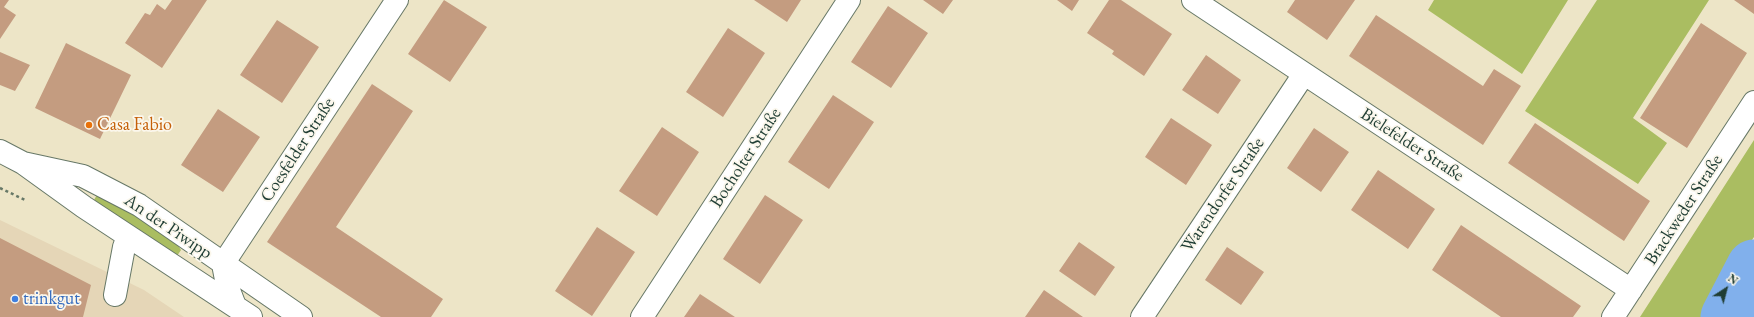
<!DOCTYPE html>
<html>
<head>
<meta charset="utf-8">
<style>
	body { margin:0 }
	#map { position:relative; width:1754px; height:317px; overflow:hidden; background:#ede5c7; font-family:"EB Garamond",serif }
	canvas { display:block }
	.north { position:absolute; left:1706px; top:269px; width:40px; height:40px; -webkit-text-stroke:3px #fbf7ec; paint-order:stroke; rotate:36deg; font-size:11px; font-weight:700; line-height:16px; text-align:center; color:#1f3d34 }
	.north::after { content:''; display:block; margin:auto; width:14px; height:18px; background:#1f3d34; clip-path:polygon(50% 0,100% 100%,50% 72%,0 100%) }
</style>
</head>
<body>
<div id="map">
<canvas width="1754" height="317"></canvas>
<div class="north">N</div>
</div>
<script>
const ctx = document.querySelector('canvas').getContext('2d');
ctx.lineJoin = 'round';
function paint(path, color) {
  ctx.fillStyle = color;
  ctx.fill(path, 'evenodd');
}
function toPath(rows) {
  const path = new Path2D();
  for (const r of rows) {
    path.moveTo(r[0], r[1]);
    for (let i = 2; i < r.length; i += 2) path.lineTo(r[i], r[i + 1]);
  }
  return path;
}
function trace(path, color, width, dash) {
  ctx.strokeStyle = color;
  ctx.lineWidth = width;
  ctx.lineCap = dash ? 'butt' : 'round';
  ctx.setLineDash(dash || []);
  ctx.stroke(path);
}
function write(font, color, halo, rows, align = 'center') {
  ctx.font = font + ' "EB Garamond",serif';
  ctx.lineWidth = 3.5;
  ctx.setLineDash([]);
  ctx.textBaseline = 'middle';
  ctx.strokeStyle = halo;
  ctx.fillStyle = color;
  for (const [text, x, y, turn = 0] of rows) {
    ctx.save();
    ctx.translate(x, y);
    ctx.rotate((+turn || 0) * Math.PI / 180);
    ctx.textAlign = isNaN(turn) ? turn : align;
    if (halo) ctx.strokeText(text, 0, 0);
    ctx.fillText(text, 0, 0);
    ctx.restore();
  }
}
const built = toPath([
	[0,220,144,290,184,317,0,317]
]);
const green = toPath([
	[1434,0,1568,0,1522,74,1428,10],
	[1597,0,1709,0,1633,118,1667,143,1638,184,1525,111],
	[1754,140,1754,237,1730,274,1711,317,1640,317],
	[98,193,105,195,177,244,181,250,177,256,97,205,94,200],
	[1754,261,1754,317,1715,317]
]);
const river = toPath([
	[1728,317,1754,267]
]);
const building = toPath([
	[0,0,9,0,4,7,16,15,0,39],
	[172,0,207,0,162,68,125,43,145,13,150,15,157,4,165,10],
	[444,0,487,27,450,82,408,54],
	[754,0,801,0,787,22],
	[923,0,953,0,943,14],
	[1057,0,1079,0,1072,11],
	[1109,0,1121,0,1172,34,1144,76,1112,54,1114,51,1087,33],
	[1295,0,1355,0,1327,40,1287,12],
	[1734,0,1754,0,1754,14],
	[888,6,928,33,891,88,851,62],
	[1376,15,1483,86,1494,69,1521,86,1483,145,1349,56],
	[277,20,319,47,282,103,240,75],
	[1701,23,1747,53,1687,148,1640,118],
	[728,28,765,53,723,117,686,92],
	[66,43,131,75,100,139,35,108],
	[0,52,30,65,15,91,0,85],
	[1206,55,1241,80,1218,114,1182,90],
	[372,84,413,111,336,227,443,299,431,317,381,317,267,242],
	[833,95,874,122,829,189,788,162],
	[218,109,260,137,223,192,181,165],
	[1171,118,1212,145,1186,185,1145,157],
	[1535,123,1650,201,1624,241,1508,163],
	[662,127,699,152,657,216,619,191],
	[1314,128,1349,152,1321,192,1287,168],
	[1378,170,1435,209,1408,249,1351,210],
	[765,195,803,220,760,284,723,259],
	[1461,225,1581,306,1573,317,1501,317,1432,270],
	[597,227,635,252,592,316,555,291],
	[0,238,91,285,83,317,0,317],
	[1079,242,1115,267,1095,296,1059,271],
	[1227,247,1264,272,1241,305,1205,280],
	[1044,290,1083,317,1025,317],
	[700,294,735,317,684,317]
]);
const path = toPath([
	[0,188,25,200]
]);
const minor = toPath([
	[1193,0,1631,290],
	[0,151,23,163,84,207,251,317],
	[23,163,83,176,139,205,301,317],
	[115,295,124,247,128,236],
	[235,306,227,285,223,264,397,0],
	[642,317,849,0],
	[1142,317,1304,74],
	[1613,317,1754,102]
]);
const markers = [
	[89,125,4,"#e8710a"],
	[15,299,4,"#3f7fe0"]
];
const foodNames = [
	["Casa Fabio",97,125]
];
const streetNames = [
	["Bielefelder Straße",1412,145,33],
	["Coesfelder Straße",298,150,-57],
	["Bocholter Straße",746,158,-57],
	["Warendorfer Straße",1223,195,-56],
	["Brackweder Straße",1684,210,-57],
	["An der Piwipp",168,227,34]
];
const shopNames = [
	["trinkgut",23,299]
];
paint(built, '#e5d6b7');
paint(green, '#aabd61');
trace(river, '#81b0ec', 55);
paint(building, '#c49c80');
trace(minor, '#677867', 24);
trace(path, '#677867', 2.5, [3, 3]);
trace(minor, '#fff', 22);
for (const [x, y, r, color] of markers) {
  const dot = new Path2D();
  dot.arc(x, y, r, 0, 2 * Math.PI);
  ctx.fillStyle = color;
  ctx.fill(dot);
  trace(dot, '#fbf7ec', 1.5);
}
write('18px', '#c56008', '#fbf7ec', foodNames, 'left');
write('18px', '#1f3d34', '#fbf7ec', streetNames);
write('18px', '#366cbe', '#fbf7ec', shopNames, 'left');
</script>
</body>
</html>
